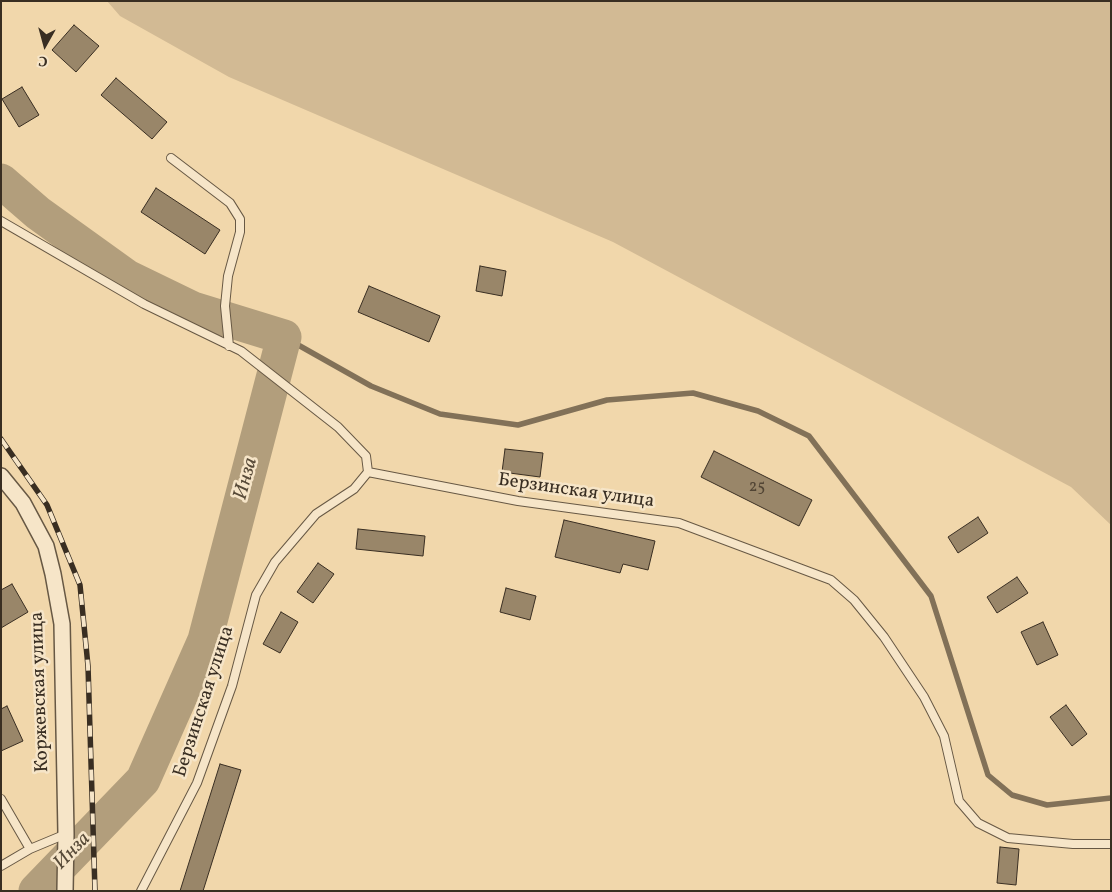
<!DOCTYPE html>
<html>
<head>
<meta charset="utf-8">
<style>
	body { margin:0 }
	#map { position:relative; width:1112px; height:892px; overflow:hidden; background:#f1d7ab; font-family:Vollkorn,serif }
	canvas { display:block }
	.frame { position:absolute; inset:0; border:2px solid #392e22; pointer-events:none }
	.north { position:absolute; left:20px; top:20px; width:50px; height:50px; -webkit-text-stroke:4px #f6e5c8; paint-order:stroke; rotate:187deg; font-size:14px; font-weight:700; line-height:20px; text-align:center; color:#392e22 }
	.north::after { content:''; display:block; margin:auto; width:18px; height:22px; background:#392e22; clip-path:polygon(50% 0,100% 100%,50% 72%,0 100%) }
</style>
</head>
<body>
<div id="map">
<canvas width="1112" height="892"></canvas>
<div class="frame"></div>
<div class="north">С</div>
</div>
<script>
const ctx = document.querySelector('canvas').getContext('2d');
ctx.lineJoin = 'round';
function paint(path, color) {
  ctx.fillStyle = color;
  ctx.fill(path, 'evenodd');
}
function toPath(rows) {
  const path = new Path2D();
  for (const r of rows) {
    path.moveTo(r[0], r[1]);
    for (let i = 2; i < r.length; i += 2) path.lineTo(r[i], r[i + 1]);
  }
  return path;
}
function trace(path, color, width, dash) {
  ctx.strokeStyle = color;
  ctx.lineWidth = width;
  ctx.lineCap = dash ? 'butt' : 'round';
  ctx.setLineDash(dash || []);
  ctx.stroke(path);
}
function write(font, color, halo, rows, align = 'center') {
  ctx.font = font + ' Vollkorn,serif';
  ctx.lineWidth = 5;
  ctx.setLineDash([]);
  ctx.textBaseline = 'middle';
  ctx.strokeStyle = halo;
  ctx.fillStyle = color;
  for (const [text, x, y, turn = 0] of rows) {
    ctx.save();
    ctx.translate(x, y);
    ctx.rotate((+turn || 0) * Math.PI / 180);
    ctx.textAlign = isNaN(turn) ? turn : align;
    if (halo) ctx.strokeText(text, 0, 0);
    ctx.fillText(text, 0, 0);
    ctx.restore();
  }
}
const green = toPath([
	[107,1,1111,1,1111,525,1071,487,613,242,229,77,120,16]
]);
const stream = toPath([
	[284,337,371,386,440,414,518,425,607,400,693,393,758,411,809,436,931,596,988,775,1012,795,1047,805,1111,798]
]);
const river = toPath([
	[1,181,38,213,127,277,193,309,284,337,205,640,143,780,36,891]
]);
const building = toPath([
	[74,25,99,46,76,72,52,50,74,25],
	[116,78,167,122,152,139,101,95,116,78],
	[22,87,39,115,19,127,2,99,22,87],
	[156,188,220,230,205,254,141,212,156,188],
	[480,266,506,271,502,296,476,291,480,266],
	[369,286,440,316,429,342,358,312,369,286],
	[505,449,543,453,540,477,502,472,505,449],
	[714,451,812,500,799,526,701,477,714,451],
	[978,517,988,533,958,553,948,537,978,517],
	[564,520,655,541,648,570,623,564,620,573,555,557,564,520],
	[358,529,425,536,423,556,356,549,358,529],
	[318,563,334,574,313,603,297,592,318,563],
	[1017,577,1028,593,997,613,987,597,1017,577],
	[12,584,28,612,1,628,1,590,12,584],
	[506,588,536,596,530,620,500,612,506,588],
	[281,612,298,622,280,653,263,644,281,612],
	[1043,622,1058,655,1037,665,1021,632,1043,622],
	[1066,705,1087,734,1072,746,1050,717,1066,705],
	[7,706,23,741,1,751,1,709,7,706],
	[220,764,241,770,203,891,180,891,220,764],
	[1000,847,1019,849,1016,885,997,883,1000,847]
]);
const service = toPath([
	[171,158,230,203,240,219,240,232,228,276,225,306,229,346],
	[1,221,144,304,241,351,338,427,366,456,368,472],
	[1,799,30,849],
	[1,866,30,849,66,834],
	[141,891,197,783,232,686,256,595,275,562,316,514,354,489,368,472,518,501,679,523,831,580,854,600,884,637,924,697,944,736,959,801,978,823,1008,838,1073,844,1111,844]
]);
const minor = toPath([
	[1,476,23,503,46,546,53,574,62,624,66,834,65,891]
]);
const rail = toPath([
	[1,439,47,505,80,585,88,666,95,891]
]);
const numberNames = [
	["25",757,488]
];
const streetNames = [
	["Берзинская улица",576,492,8],
	["Коржевская улица",41,692,-92],
	["Берзинская улица",205,702,-72]
];
const waterNames = [
	["Инза",247,479,-75],
	["Инза",73,852,-46]
];
paint(green, '#d2ba94');
trace(stream, '#827158', 5.5);
trace(river, '#b29e7c', 35);
paint(building, '#998669');
trace(building, '#392e22', 1);
trace(service, '#675844', 10);
trace(minor, '#675844', 18);
trace(service, '#f6e5c8', 8);
trace(minor, '#f6e5c8', 15);
trace(rail, '#392e22', 5.5);
trace(rail, '#f6e5c8', 4, [11]);
write('16px', '#514434', null, numberNames);
write('19px', '#392e22', '#f6e5c8', streetNames);
write('italic 20px', '#574a38', '#f6e5c8', waterNames);
</script>
</body>
</html>
